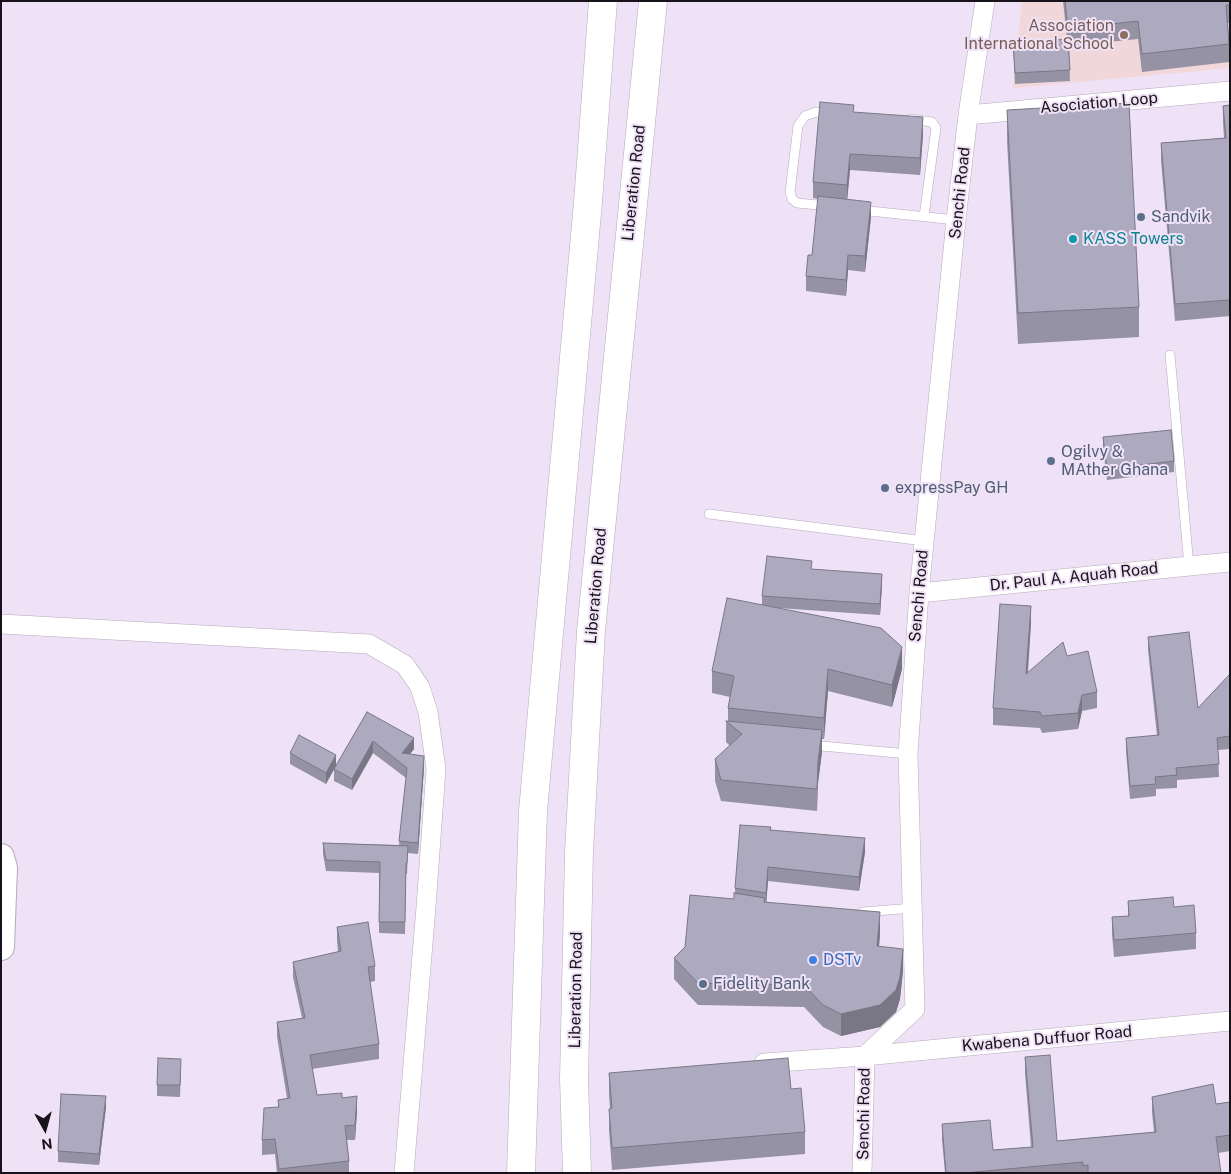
<!DOCTYPE html>
<html>
<head>
<meta charset="utf-8">
<style>
	body { margin:0 }
	#map { position:relative; width:1231px; height:1174px; overflow:hidden; background:#f0e2f6; font-family:"Public Sans",sans-serif }
	canvas { display:block }
	.frame { position:absolute; inset:0; border:2px solid #18131a; pointer-events:none }
	.north { position:absolute; left:20px; top:1104px; width:50px; height:50px; -webkit-text-stroke:4px #f0e2f6; paint-order:stroke; rotate:173deg; font-size:14px; font-weight:700; line-height:20px; text-align:center; color:#18131a }
	.north::after { content:''; display:block; margin:auto; width:18px; height:22px; background:#18131a; clip-path:polygon(50% 0,100% 100%,50% 72%,0 100%) }
</style>
</head>
<body>
<div id="map">
<canvas width="1231" height="1174"></canvas>
<div class="frame"></div>
<div class="north">N</div>
</div>
<script>
const ctx = document.querySelector('canvas').getContext('2d');
ctx.lineJoin = 'round';
function paint(path, color) {
  ctx.fillStyle = color;
  ctx.fill(path, 'evenodd');
}
function toPath(rows) {
  const path = new Path2D();
  for (const r of rows) {
    path.moveTo(r[0], r[1]);
    for (let i = 2; i < r.length; i += 2) path.lineTo(r[i], r[i + 1]);
  }
  return path;
}
function trace(path, color, width, dash) {
  ctx.strokeStyle = color;
  ctx.lineWidth = width;
  ctx.lineCap = dash ? 'butt' : 'round';
  ctx.setLineDash(dash || []);
  ctx.stroke(path);
}
function write(font, color, halo, rows, align = 'center') {
  ctx.font = font + ' "Public Sans",sans-serif';
  ctx.lineWidth = 4;
  ctx.setLineDash([]);
  ctx.textBaseline = 'middle';
  ctx.strokeStyle = halo;
  ctx.fillStyle = color;
  for (const [text, x, y, turn = 0] of rows) {
    ctx.save();
    ctx.translate(x, y);
    ctx.rotate((+turn || 0) * Math.PI / 180);
    ctx.textAlign = isNaN(turn) ? turn : align;
    if (halo) ctx.strokeText(text, 0, 0);
    ctx.fillText(text, 0, 0);
    ctx.restore();
  }
}
const education = toPath([
	[1022,1,1230,1,1230,68,1013,88]
]);
const service = toPath([
	[911,119,932,122,936,128,924,216],
	[828,206,797,203,792,199,790,192,798,126,805,116,816,112,831,113],
	[860,210,956,220],
	[1170,355,1189,566],
	[709,514,924,541],
	[811,745,908,754],
	[863,912,913,908]
]);
const minor = toPath([
	[968,115,1230,91],
	[919,593,1230,562],
	[1,624,369,644,405,665,420,687,428,712,436,769,426,907,404,1173],
	[764,1063,865,1056,1230,1021],
	[862,1173,865,1056,915,1009,908,754,919,593,956,220,968,115,985,1]
]);
const secondary = toPath([
	[1,857,4,868,1,947]
]);
const trunk = toPath([
	[521,1173,533,811,588,202,603,1],
	[577,1173,574,1079,579,852,591,631,653,1]
]);
const wall = toPath([
	[1063,1,1230,1,1230,23,1228,23,1229,44,1229,62,1142,72,1138,39,1069,46,1070,81,1015,84,1013,43,1067,39],
	[1230,105,1230,316,1175,321,1161,160,1161,143,1224,138,1223,122,1223,106],
	[1007,110,1139,307,1139,337,1018,344,1007,141],
	[854,112,923,134,920,175,850,170,847,199,871,217,865,272,848,270,846,296,806,291,806,276,812,255,818,199,813,198,813,182],
	[1103,437,1174,461,1174,472,1107,480,1103,448],
	[812,569,882,585,880,615,778,608,902,669,892,707,828,691,824,739,822,739,822,752,818,783,817,811,721,801,715,781,715,759,730,746,726,742,726,721,728,721,728,708,730,697,712,693,712,671,762,605,762,596],
	[1031,623,1028,673,1067,656,1097,692,1097,708,1082,711,1078,729,1042,733,1040,728,993,725,993,708],
	[1148,637,1198,708,1230,675,1230,749,1218,750,1219,777,1177,780,1177,788,1156,789,1156,796,1130,799,1126,751,1126,738,1157,736,1148,650],
	[367,712,414,749,410,754,424,767,418,854,408,853,407,874,406,874,405,934,379,933,379,873,326,871,323,854,323,843,399,845,406,778,373,753,352,790,334,781,334,769],
	[290,753,336,755,326,784,290,764],
	[771,830,865,852,859,891,768,881,766,902,880,934,879,947,903,971,900,999,896,1012,880,1027,841,1036,823,1027,804,1007,698,1005,674,979,674,958,734,899,735,893,735,888],
	[1128,901,1174,907,1196,933,1196,949,1114,957,1112,934,1112,917,1128,916],
	[337,927,375,966,375,981,370,982,379,1044,379,1059,312,1069,317,1095,342,1098,357,1111,355,1140,347,1140,349,1161,349,1173,277,1173,275,1154,262,1155,262,1140,278,1107,278,1100,287,1098,277,1037,277,1022,302,1018,293,977,293,962,338,952,337,941],
	[1025,1057,1057,1141,1154,1132,1152,1113,1152,1097,1216,1104,1230,1102,1230,1151,1218,1153,1221,1173,945,1173,942,1140,942,1124,993,1150,1031,1147,1025,1073],
	[181,1070,180,1097,157,1096,157,1085],
	[609,1073,791,1089,805,1132,805,1154,612,1170,609,1130,609,1109,610,1109,609,1095],
	[106,1107,99,1165,58,1162,58,1151]
]);
const shadedWall = toPath([
	[923,117,923,134,920,175,920,158],
	[850,154,850,170,847,202,847,185],
	[871,202,871,217,865,272,865,256],
	[848,255,848,270,846,296,846,280],
	[882,574,882,585,880,615,880,604],
	[1031,606,1031,623,1026,691,1026,674],
	[902,647,902,669,892,707,892,685],
	[828,669,828,691,824,739,824,718],
	[1082,695,1082,711,1078,729,1078,713],
	[822,730,822,752,818,783,817,811,818,762],
	[414,738,414,749,402,764,402,753],
	[373,741,373,753,352,790,352,779],
	[336,755,336,766,326,784,326,773],
	[424,756,424,767,418,854,418,843],
	[865,838,865,852,859,891,859,877],
	[768,867,768,881,766,907,766,893],
	[880,912,880,934,877,968,877,946],
	[903,949,903,971,900,999,896,1012,880,1027,841,1036,841,1014],
	[106,1096,106,1107,99,1165,99,1154],
	[357,1096,357,1111,355,1140,355,1125]
]);
const building = toPath([
	[1065,1,1230,1,1230,5,1226,5,1229,44,1142,54,1138,21,1068,29,1065,1],
	[1068,39,1070,70,1015,73,1013,43,1068,39],
	[820,102,854,105,853,112,923,117,920,158,850,154,847,185,813,182,820,102],
	[1129,103,1139,307,1018,313,1007,110,1129,103],
	[1230,105,1230,300,1175,304,1161,143,1226,138,1223,106,1230,105],
	[818,196,871,202,865,256,848,255,846,280,806,276,808,255,812,255,818,196],
	[1171,430,1174,461,1107,469,1103,437,1171,430],
	[767,556,812,561,811,569,882,574,880,604,762,596,767,556],
	[727,598,881,628,902,647,892,685,828,669,824,718,728,708,734,676,712,671,727,598],
	[1000,604,1031,606,1026,674,1063,642,1067,656,1088,651,1097,692,1082,695,1078,713,1042,716,1040,712,993,708,1000,604],
	[1189,632,1198,708,1229,675,1230,675,1230,736,1217,738,1219,764,1176,768,1177,775,1155,777,1156,784,1130,786,1126,738,1159,735,1148,637,1189,632],
	[367,712,414,738,402,753,424,756,418,843,399,841,407,768,373,741,352,779,334,769,367,712],
	[726,721,822,730,818,762,817,789,721,780,715,759,742,734,726,721],
	[299,735,336,755,326,773,290,753,299,735],
	[740,825,771,827,770,830,865,838,859,877,768,867,766,893,735,888,740,825],
	[323,843,408,846,407,863,406,863,405,922,379,922,380,862,326,860,323,843],
	[734,893,765,898,764,902,880,912,877,946,903,949,900,977,896,990,880,1005,841,1014,823,1005,804,985,698,983,674,958,685,947,690,895,734,899,734,893],
	[1173,897,1174,907,1194,905,1196,933,1114,940,1112,917,1129,916,1128,901,1173,897],
	[368,922,375,966,368,967,379,1044,310,1055,317,1095,342,1093,342,1098,357,1096,355,1125,345,1126,349,1161,279,1169,275,1139,262,1140,263,1126,264,1108,279,1107,278,1100,290,1098,277,1022,305,1018,293,962,341,951,337,927,368,922],
	[1050,1055,1057,1141,1156,1132,1152,1097,1213,1084,1216,1104,1230,1102,1230,1135,1216,1137,1221,1173,1088,1173,1088,1165,1083,1166,1083,1162,964,1173,946,1173,942,1124,990,1120,993,1150,1033,1147,1025,1057,1050,1055],
	[158,1058,181,1059,180,1085,157,1085,158,1058],
	[788,1058,791,1089,801,1088,805,1132,612,1148,609,1109,612,1108,609,1073,788,1058],
	[61,1094,106,1096,99,1154,58,1151,61,1094]
]);
const markers = [
	[1124,35,5,"#8d6e63"],
	[1141,217,5,"#5c6f8a"],
	[1073,239,5,"#0f9aa8"],
	[1051,461,5,"#5c6f8a"],
	[885,488,5,"#5c6f8a"],
	[813,960,5,"#3f7fe0"],
	[703,984,5,"#5c6f8a"]
];
const educationNames = [
	["Association",1114,26],
	["International School",1114,44]
];
const streetNames = [
	["Asociation Loop",1099,103,-5],
	["Liberation Road",634,183,-84],
	["Senchi Road",960,193,-84],
	["Dr. Paul A. Aquah Road",1074,577,-6],
	["Liberation Road",596,586,-85],
	["Senchi Road",919,596,-85],
	["Liberation Road",576,990,-89],
	["Kwabena Duffuor Road",1047,1039,-5],
	["Senchi Road",864,1114,-89]
];
const serviceNames = [
	["Sandvik",1151,217],
	["Ogilvy &",1061,452],
	["MAther Ghana",1061,470],
	["expressPay GH",895,488],
	["Fidelity Bank",713,984]
];
const cultureNames = [
	["KASS Towers",1083,239]
];
const shopNames = [
	["DSTv",823,960]
];
paint(education, '#f1d7d9');
trace(service, '#b6a9bb', 10);
trace(minor, '#b6a9bb', 20);
trace(secondary, '#b6a9bb', 28);
trace(trunk, '#b6a9bb', 29);
trace(service, '#fff', 9);
trace(minor, '#fff', 19);
trace(secondary, '#fff', 26);
trace(trunk, '#fff', 28);
paint(wall, '#9592a4');
paint(shadedWall, '#797786');
paint(building, '#adaabf');
trace(building, '#797786', 1);
for (const [x, y, r, color] of markers) {
  const dot = new Path2D();
  dot.arc(x, y, r, 0, 2 * Math.PI);
  ctx.fillStyle = color;
  ctx.fill(dot);
  trace(dot, '#f0e2f6', 2);
}
write('16px', '#785e54', '#f0e2f6', educationNames, 'right');
write('16px', '#18131a', '#f0e2f6', streetNames);
write('16px', '#4e5e75', '#f0e2f6', serviceNames, 'left');
write('16px', '#0d838f', '#f0e2f6', cultureNames, 'left');
write('16px', '#366cbe', '#f0e2f6', shopNames, 'left');
</script>
</body>
</html>
